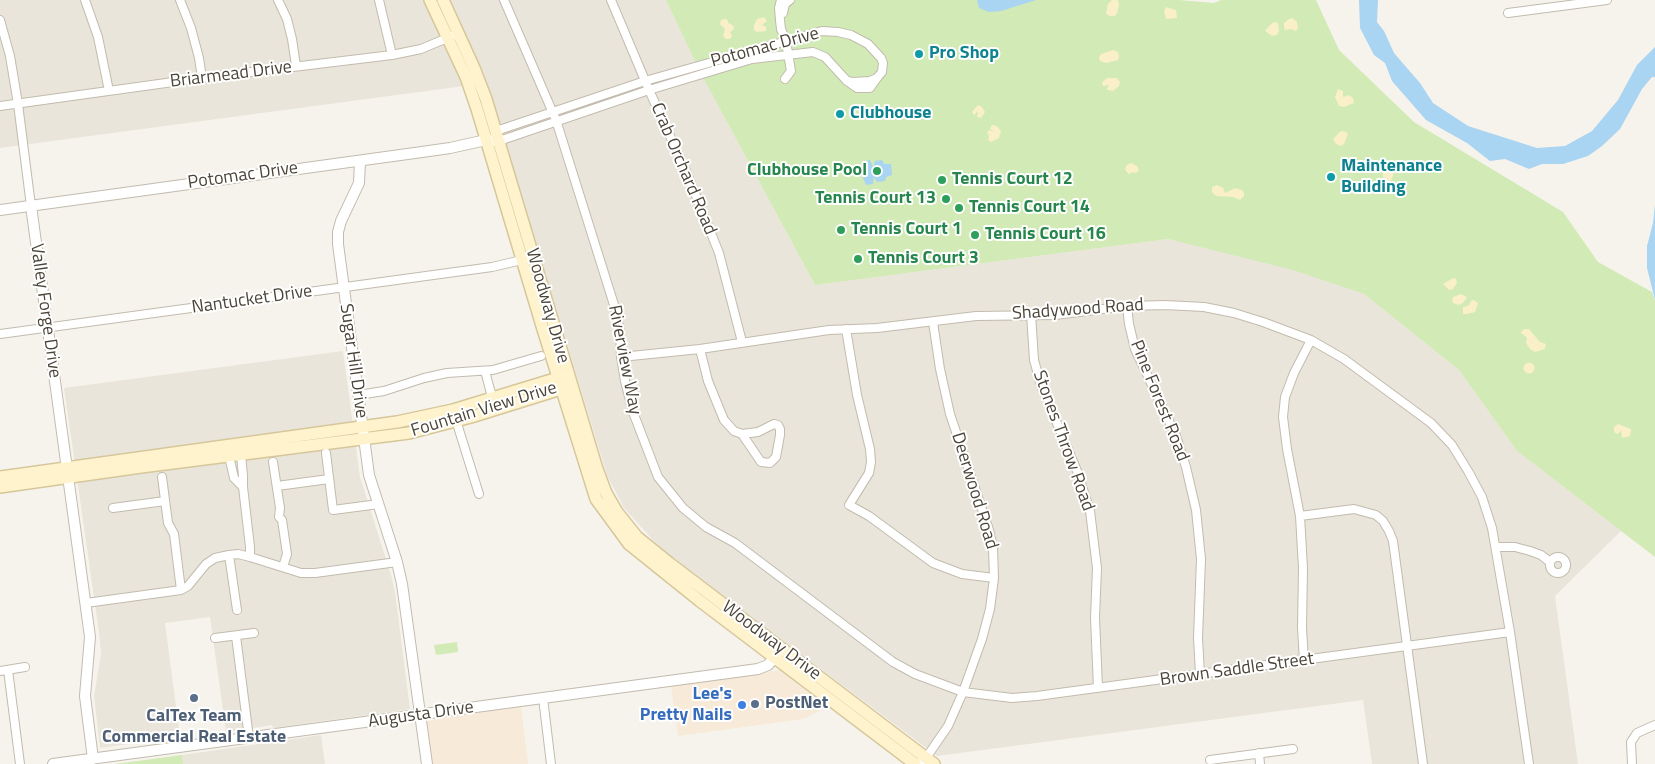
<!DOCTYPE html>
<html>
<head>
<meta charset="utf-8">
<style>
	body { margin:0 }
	canvas { display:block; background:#f6f3ec }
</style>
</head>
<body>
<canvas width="1655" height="764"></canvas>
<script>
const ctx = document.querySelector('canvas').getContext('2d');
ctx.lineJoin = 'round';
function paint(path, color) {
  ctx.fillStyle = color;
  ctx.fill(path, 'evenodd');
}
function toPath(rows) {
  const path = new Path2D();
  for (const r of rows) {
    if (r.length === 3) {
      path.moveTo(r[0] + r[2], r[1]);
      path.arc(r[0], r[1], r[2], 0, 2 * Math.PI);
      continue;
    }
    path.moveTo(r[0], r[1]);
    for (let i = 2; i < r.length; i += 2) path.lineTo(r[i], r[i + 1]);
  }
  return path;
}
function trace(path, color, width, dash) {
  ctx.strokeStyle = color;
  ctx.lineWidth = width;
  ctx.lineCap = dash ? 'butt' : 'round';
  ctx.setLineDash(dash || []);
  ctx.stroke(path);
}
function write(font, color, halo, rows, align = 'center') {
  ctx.font = font + ' "Titillium Web",sans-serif';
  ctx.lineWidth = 4;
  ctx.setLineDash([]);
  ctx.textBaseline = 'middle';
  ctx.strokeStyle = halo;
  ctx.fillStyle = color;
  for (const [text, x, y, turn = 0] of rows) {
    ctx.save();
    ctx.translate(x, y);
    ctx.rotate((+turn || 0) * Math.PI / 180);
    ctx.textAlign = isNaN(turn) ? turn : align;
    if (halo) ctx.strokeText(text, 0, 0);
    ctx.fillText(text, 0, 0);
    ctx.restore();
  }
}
const residential = toPath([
	[0,0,424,0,464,86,0,148],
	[450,0,666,0,701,74,815,285,1168,239,1293,269,1364,294,1459,370,1517,451,1621,531,1555,596,1578,764,1372,764,1363,700,937,756,662,550,624,508,607,475,490,92,472,49],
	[343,351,360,477,391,575,395,592,410,709,273,728,272,725,226,732,210,617,165,623,180,737,100,748,94,696,101,654,99,632,64,388],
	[321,735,325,764,183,764,182,755]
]);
const commercial = toPath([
	[780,670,827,707,803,719,678,736,671,686],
	[521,706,528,764,430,764,424,721]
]);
const green = toPath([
	[666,0,1179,0,1214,3,1221,0,1316,0,1339,50,1414,122,1563,212,1598,262,1652,292,1655,300,1655,557,1517,451,1459,370,1364,294,1293,270,1168,239,815,285,701,74],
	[457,642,458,652,436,655,434,645],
	[182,755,183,764,115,764]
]);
const sand = toPath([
	[1118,0,1119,5,1117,13,1115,16,1109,16,1106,13,1108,4,1112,0],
	[1166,7,1176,10,1177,18,1166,19,1164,12],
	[764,17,767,21,762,25,766,27,766,31,757,32,754,30,754,25,757,19],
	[1292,18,1297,22,1298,29,1295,31,1291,29,1285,30,1284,27,1284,23,1289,19],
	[726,19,728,21,728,23,731,24,734,27,733,30,730,32,732,36,730,39,726,39,723,36,725,29,720,24,721,20],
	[1274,22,1278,23,1279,31,1277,35,1272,36,1265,31,1270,25],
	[1113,50,1118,52,1119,56,1118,60,1106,63,1100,61,1099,57,1101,54],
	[1107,78,1117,78,1120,82,1119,86,1113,91,1108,90,1107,89,1109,85,1103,86,1102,82],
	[1338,89,1343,91,1343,97,1349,95,1353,98,1354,103,1344,107,1339,106,1335,97],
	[978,105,982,107,985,112,981,118,977,117,978,111,974,115,972,112],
	[992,125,997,126,1001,131,999,138,991,142,988,140,989,136,987,133,989,130,995,132,990,129],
	[1341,131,1346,132,1348,134,1344,144,1341,146,1336,144,1333,139],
	[1366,158,1379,161,1380,170,1377,173,1374,173,1365,168,1364,161],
	[1385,162,1389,164,1394,171,1392,179,1389,182,1385,181,1383,177,1383,173,1386,171,1383,165],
	[1131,163,1137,166,1139,170,1136,173,1132,172,1129,174,1126,171,1125,168,1127,165],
	[1217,185,1223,188,1225,193,1235,188,1242,190,1244,193,1244,196,1240,200,1233,197,1216,196,1212,192,1212,187],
	[1453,278,1456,279,1457,283,1453,289,1449,290,1443,284],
	[1461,294,1467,297,1463,303,1459,305,1453,303,1452,300,1453,297],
	[1474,300,1478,303,1475,312,1467,314,1463,314,1463,307,1468,306,1471,301],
	[1524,329,1529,329,1540,342,1546,344,1545,349,1535,352,1530,349,1526,343,1527,338,1521,333,1521,332],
	[1529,368,5.5],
	[1618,424,1631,429,1630,436,1622,438,1621,431,1617,434,1614,432,1614,427]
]);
const water = toPath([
	[977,0,1036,0,1001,11,989,12,979,8],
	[1359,0,1378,0,1377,22,1384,31,1394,53,1420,83,1433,103,1468,126,1537,148,1565,146,1592,131,1618,100,1637,65,1655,47,1655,77,1652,77,1642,89,1620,129,1602,146,1588,156,1563,164,1542,164,1529,169,1505,159,1490,161,1467,143,1426,120,1392,81,1385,63,1374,55,1360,28],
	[870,160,873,167,875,161,882,160,884,164,891,164,892,175,886,177,885,181,877,182,874,177,873,184,866,185,863,178,862,165,862,162],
	[1655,205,1655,300,1647,268,1647,246,1653,223]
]);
const minor = toPath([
	[85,0,98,37,109,91],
	[180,0,191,28,199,58,202,78],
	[278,0,287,19,292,39,296,66],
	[379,0,392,55],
	[504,0,556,120,615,308,620,331,621,357,625,381,633,412,658,477,683,508,706,527,735,543,893,662,915,674,963,692,1012,698,1037,696,1510,632],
	[611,0,649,90,686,171,719,253,742,342],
	[781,0,779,8,780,20,781,29,786,41,791,71,785,79],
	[783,13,785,4,790,0],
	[1508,13,1607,0],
	[0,20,10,56,18,104,31,206],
	[0,106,202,78,392,55,421,49,452,36],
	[496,131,645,81,822,31,838,32,851,35,868,44,881,58,883,63,882,72,877,78,870,81,853,82,847,81],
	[499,141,649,90,752,59,813,52,825,57,847,81,857,88,870,88,877,78],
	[1127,306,1129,324,1135,349,1176,436,1186,467,1196,510,1201,559,1198,638,1200,674],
	[1031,314,1034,360,1041,385,1077,471,1090,511,1097,568,1095,618,1098,688],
	[846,329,857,395,870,449,871,462,869,473,849,505,869,516,933,563,962,574,994,578],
	[0,334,492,267,526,259],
	[700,349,708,381,724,420,734,431,742,434,758,432,774,424,778,425,780,429,780,435,776,457,770,463,761,462,742,434],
	[621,357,700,349,829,330,877,328,976,316,1055,315,1127,306,1165,305,1204,307,1234,313,1263,322,1311,340,1344,359,1431,423,1452,445,1468,471,1482,497,1492,528,1510,632,1529,764],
	[485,371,492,397],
	[358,395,384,391,424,378,447,373,493,370,541,356],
	[455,417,479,494],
	[238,450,241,455,243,476,243,487,250,547,250,557],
	[231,453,229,456,234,478,243,487],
	[326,453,333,510,379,504],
	[273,462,280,508,279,517,282,520,287,554,283,567],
	[162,477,168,523,174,534,181,590],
	[277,486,329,479],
	[113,508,165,501],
	[1300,516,1354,509,1376,515,1383,521,1389,531,1393,541,1423,764],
	[1496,547,1515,547,1530,551,1541,555,1550,562],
	[229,555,237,610],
	[1558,565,8],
	[86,603,181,590,188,586,206,564,215,558,229,555,238,554,250,557,301,573,315,573,397,562],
	[236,636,249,738],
	[215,638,254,633],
	[1304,661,1302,628,1303,568,1300,516,1287,449,1283,417,1285,397,1294,373,1311,340],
	[8,670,20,764],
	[0,671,25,667],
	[543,698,551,764],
	[1259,753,1260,764],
	[1210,760,1293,749],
	[919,764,926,758,948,726,963,692,982,639,990,609,994,578,993,548,989,530,950,414,940,369,933,322],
	[1632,764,1631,742,1637,733,1655,725]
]);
const tertiary = toPath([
	[360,161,359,183,341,221,338,232,338,244,369,475,397,562,402,584,427,764],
	[31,206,90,637,85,696,93,759],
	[0,210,422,152,450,148,486,140,499,141],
	[53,764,758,669,768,665,779,652]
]);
const secondary = toPath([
	[430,0,466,77,477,109,542,326,596,499,629,544,700,601,915,764],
	[443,0,474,68,486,99,597,469,606,493,617,512,637,537,669,563,934,764],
	[0,477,397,422,453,410,558,378,563,379],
	[0,487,141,467,409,433,471,417,561,389,566,384]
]);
const markers = [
	[919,54,5,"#0f9aa8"],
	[840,114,5,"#0f9aa8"],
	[877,171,5,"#2e9e5b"],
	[1331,177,5,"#0f9aa8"],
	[942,180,5,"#2e9e5b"],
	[946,199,5,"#2e9e5b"],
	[959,208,5,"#2e9e5b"],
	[841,230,5,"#2e9e5b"],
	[975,235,5,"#2e9e5b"],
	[858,259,5,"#2e9e5b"],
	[194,698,5,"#5c6f8a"],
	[755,704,5,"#5c6f8a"],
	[742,705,5,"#3f7fe0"]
];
const streetNames = [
	["Potomac Drive",765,48,-15],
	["Briarmead Drive",231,75,-7],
	["Crab Orchard Road",683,169,67],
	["Potomac Drive",243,176,-8],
	["Nantucket Drive",252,300,-8],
	["Woodway Drive",547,306,74],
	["Shadywood Road",1078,310,-4],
	["Valley Forge Drive",45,311,82],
	["Riverview Way",624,360,79],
	["Sugar Hill Drive",353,361,82],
	["Pine Forest Road",1159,401,68],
	["Fountain View Drive",484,410,-17],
	["Stones Throw Road",1063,441,70],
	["Deerwood Road",974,491,73],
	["Woodway Drive",771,641,37],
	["Brown Saddle Street",1237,670,-8],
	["Augusta Drive",421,715,-8]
];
const cultureNames = [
	["Pro Shop",929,54],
	["Clubhouse",850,114],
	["Maintenance",1341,167],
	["Building",1341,188]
];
const leisureNames = [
	["Clubhouse Pool",867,171,"right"],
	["Tennis Court 12",952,180],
	["Tennis Court 13",936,199,"right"],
	["Tennis Court 14",969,208],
	["Tennis Court 1",851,230],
	["Tennis Court 16",985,235],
	["Tennis Court 3",868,259]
];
const shopNames = [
	["Lee's",732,695],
	["Pretty Nails",732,716]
];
const serviceNames = [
	["PostNet",765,704],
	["CalTex Team",194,717,"center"],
	["Commercial Real Estate",194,738,"center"]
];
paint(residential, '#eae5da');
paint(commercial, '#f7ead8');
paint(green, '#d2eab5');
paint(sand, '#f9efc9');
paint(water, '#a9d4f2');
trace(minor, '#c2bbae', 10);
trace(tertiary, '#c2bbae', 12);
trace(secondary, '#d6c79b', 14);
trace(minor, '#fff', 8);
trace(tertiary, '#fff', 10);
trace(secondary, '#fff3cd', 11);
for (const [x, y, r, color] of markers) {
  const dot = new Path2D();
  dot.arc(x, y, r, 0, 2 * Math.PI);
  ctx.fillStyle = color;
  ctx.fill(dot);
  trace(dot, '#fff', 2);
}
write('18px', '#4b4439', '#fff', streetNames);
write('bold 18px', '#0d838f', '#fff', cultureNames, 'left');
write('bold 18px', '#27864d', '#fff', leisureNames, 'left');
write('bold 18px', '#366cbe', '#fff', shopNames, 'right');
write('bold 18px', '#4e5e75', '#fff', serviceNames, 'left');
</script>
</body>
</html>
